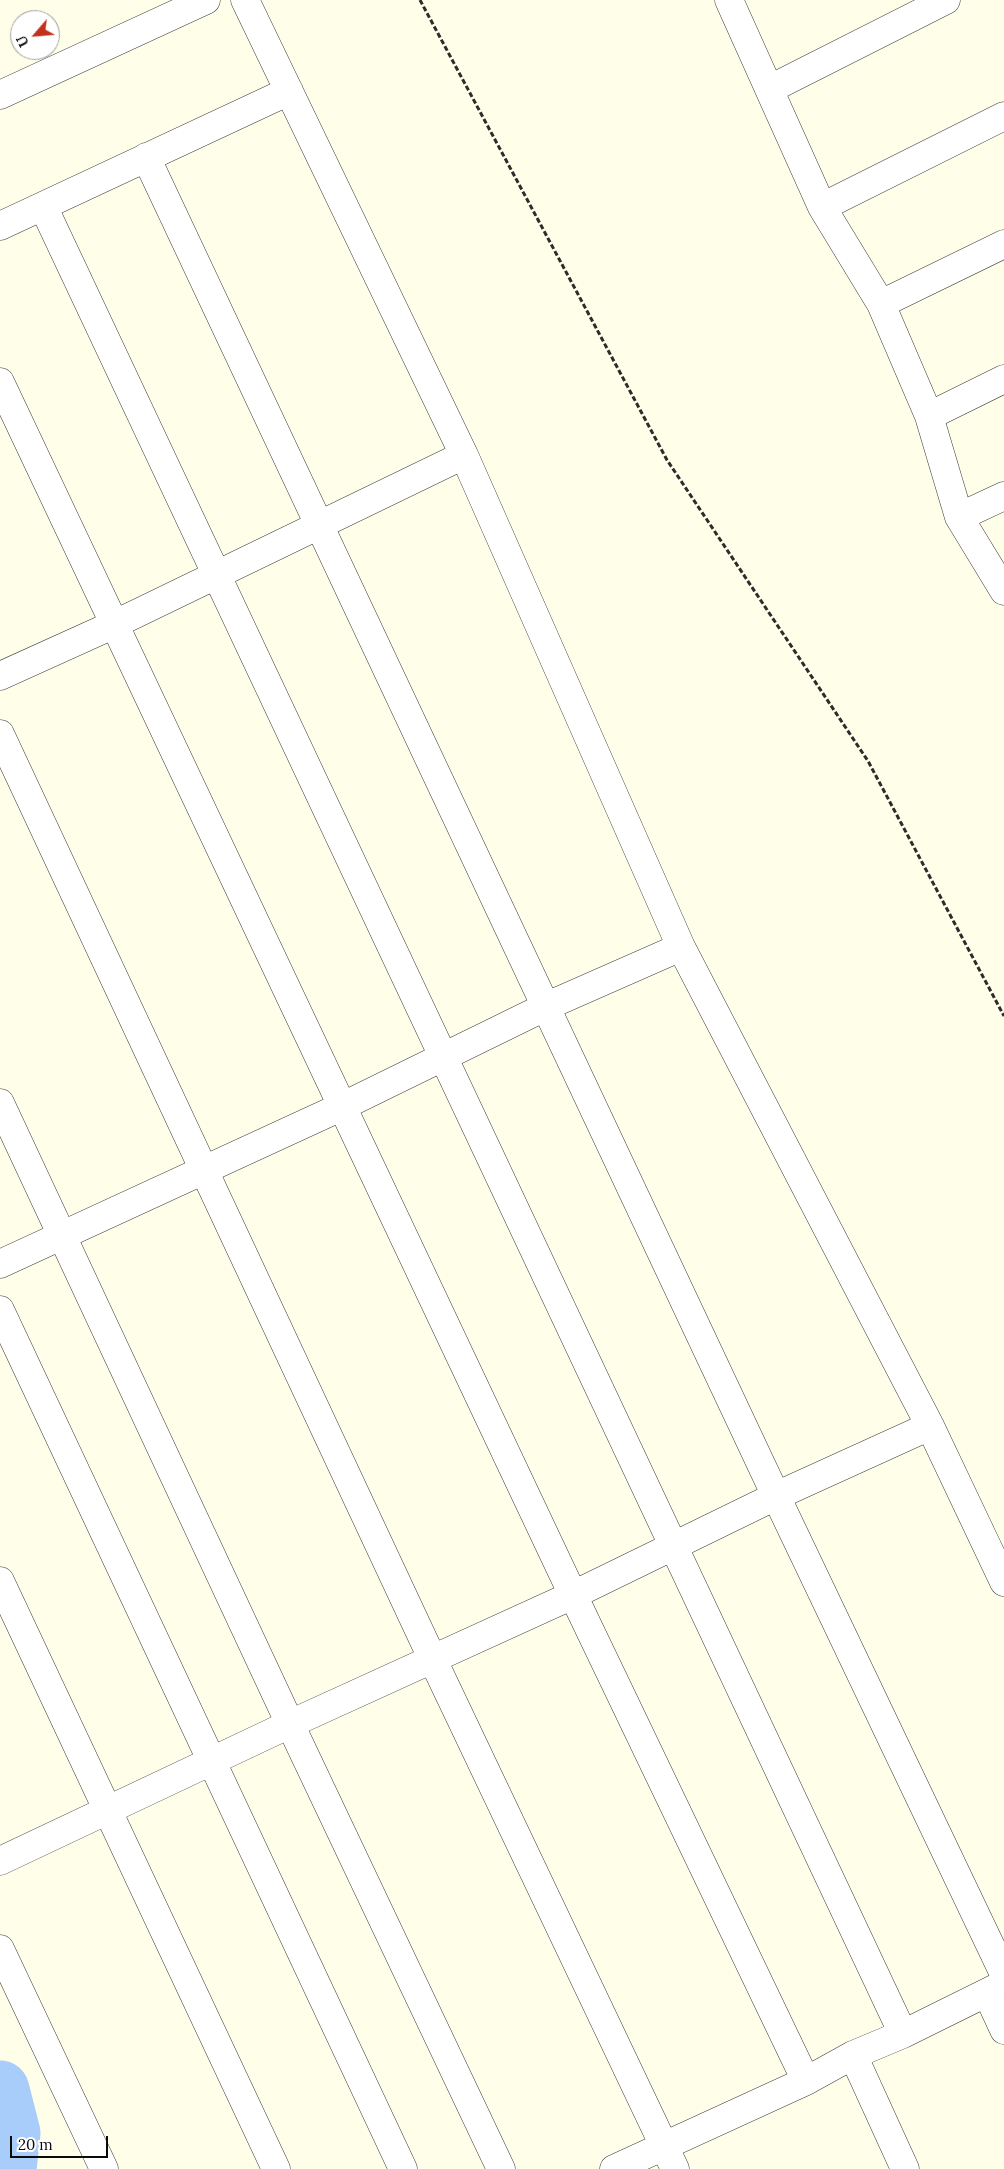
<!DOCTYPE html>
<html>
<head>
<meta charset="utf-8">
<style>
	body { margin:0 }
	#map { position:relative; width:1004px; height:2169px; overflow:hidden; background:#fffee8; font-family:Lora,serif }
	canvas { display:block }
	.north { position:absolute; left:10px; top:10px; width:50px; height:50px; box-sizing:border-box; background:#fff; border:1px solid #9d9d9d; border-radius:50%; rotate:243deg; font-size:14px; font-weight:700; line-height:20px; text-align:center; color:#0a0a0a }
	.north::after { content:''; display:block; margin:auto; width:18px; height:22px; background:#c1311b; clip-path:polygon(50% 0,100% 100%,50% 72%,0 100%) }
	.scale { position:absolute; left:10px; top:2136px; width:98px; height:22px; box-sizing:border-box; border:2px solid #0a0a0a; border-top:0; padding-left:6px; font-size:15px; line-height:18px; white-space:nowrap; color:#0a0a0a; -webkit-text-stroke:4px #fff; paint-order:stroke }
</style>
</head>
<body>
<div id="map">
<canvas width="1004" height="2169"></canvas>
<div class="north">U</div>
<div class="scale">20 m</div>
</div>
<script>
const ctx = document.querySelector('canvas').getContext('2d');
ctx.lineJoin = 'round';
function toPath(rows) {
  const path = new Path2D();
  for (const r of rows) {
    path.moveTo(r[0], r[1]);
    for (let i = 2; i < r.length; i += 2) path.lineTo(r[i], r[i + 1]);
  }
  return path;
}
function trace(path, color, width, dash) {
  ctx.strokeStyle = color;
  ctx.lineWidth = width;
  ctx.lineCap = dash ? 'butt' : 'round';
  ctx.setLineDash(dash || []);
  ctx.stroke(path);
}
const river = toPath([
	[0,2090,11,2133,7,2169]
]);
const path = toPath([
	[420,0,667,460,868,761,1004,1016]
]);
const minor = toPath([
	[245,0,464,455,681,947,930,1426,1004,1582],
	[729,0,822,207,881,304,929,416,959,517,1004,591],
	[770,89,946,0],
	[0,95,206,0],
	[146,157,776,1496,1004,1974],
	[43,206,903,2034],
	[822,207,1004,116],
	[0,226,289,91],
	[881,304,1004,244],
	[0,382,573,1595,806,2081],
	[929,416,1004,379],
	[959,517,1004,496],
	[0,676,115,624,464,455],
	[0,734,432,1658,675,2169],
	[0,1103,290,1724,501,2169],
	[0,1264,343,1106,547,1006,681,947],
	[0,1310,403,2169],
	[0,1581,276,2169],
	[0,1861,290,1724,573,1595,776,1496,930,1426],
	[0,1949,104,2169],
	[987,1993,1004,2030],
	[853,2055,905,2169],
	[614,2169,806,2081,853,2055,903,2034,1004,1984]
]);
trace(river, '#a9cdfa', 59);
trace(minor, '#3d3d3d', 29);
trace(path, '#2c2c2c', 3, [5, 2.5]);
trace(minor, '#fff', 28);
</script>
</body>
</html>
